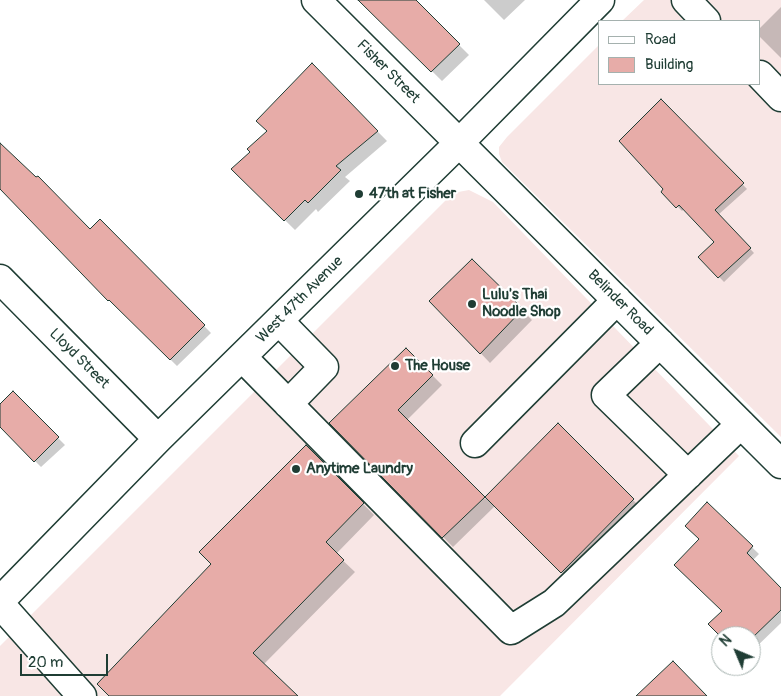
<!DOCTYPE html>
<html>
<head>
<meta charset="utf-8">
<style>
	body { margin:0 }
	#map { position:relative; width:781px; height:696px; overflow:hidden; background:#fff; font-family:Pangolin,sans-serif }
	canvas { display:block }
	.legend { position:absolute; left:598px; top:20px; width:162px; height:65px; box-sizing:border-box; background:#fff; border:1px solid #a5b1ae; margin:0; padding:6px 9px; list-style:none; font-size:15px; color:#1f3d34 }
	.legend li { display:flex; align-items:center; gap:10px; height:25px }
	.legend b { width:25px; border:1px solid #a5b1ae }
	.north { position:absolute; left:711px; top:626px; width:50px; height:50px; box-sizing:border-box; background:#fff; border:1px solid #a5b1ae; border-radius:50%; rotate:315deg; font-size:14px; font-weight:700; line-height:20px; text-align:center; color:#1f3d34 }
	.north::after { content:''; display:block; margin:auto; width:18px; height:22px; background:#1f3d34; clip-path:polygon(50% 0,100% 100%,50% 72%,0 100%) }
	.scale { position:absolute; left:20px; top:654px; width:88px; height:22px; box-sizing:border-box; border:2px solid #1f3d34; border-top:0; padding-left:6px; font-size:15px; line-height:18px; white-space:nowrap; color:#1f3d34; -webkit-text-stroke:4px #fff; paint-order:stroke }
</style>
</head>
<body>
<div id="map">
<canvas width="781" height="696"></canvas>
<ul class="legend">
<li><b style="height:6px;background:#fff"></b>Road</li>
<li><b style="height:14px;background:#e7aca8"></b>Building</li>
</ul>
<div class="north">N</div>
<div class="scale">20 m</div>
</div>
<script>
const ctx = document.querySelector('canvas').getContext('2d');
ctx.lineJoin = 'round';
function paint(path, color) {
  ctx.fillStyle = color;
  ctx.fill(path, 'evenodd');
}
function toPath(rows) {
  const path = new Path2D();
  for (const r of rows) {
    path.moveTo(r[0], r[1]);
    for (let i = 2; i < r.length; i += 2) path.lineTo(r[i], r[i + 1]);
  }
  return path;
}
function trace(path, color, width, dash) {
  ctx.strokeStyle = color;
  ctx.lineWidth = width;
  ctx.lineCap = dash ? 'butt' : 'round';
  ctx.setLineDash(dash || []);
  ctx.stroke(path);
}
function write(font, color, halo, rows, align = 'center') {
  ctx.font = font + ' Pangolin,sans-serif';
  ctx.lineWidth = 4.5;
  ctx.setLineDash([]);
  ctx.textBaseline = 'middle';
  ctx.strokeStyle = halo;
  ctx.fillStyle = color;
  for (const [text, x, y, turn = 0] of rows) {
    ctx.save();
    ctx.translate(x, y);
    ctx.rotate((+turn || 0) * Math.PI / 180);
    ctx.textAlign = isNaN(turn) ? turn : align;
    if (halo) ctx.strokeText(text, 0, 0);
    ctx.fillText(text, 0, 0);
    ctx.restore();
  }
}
const built = toPath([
	[644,0,781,0,781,437,502,162,499,154,499,147,507,137,600,44,600,84,760,84,760,21,622,21],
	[469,190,493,202,739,456,500,696,0,696,0,646,453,193]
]);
const shadow = toPath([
	[360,0,414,0,469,55,442,81],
	[484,0,525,0,504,20],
	[781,7,781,58,760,37,760,28],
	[312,65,387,141,345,177,350,181,318,212,316,209,295,230,233,169,252,152],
	[661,101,747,189,718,215,754,253,724,282,700,257,716,242,684,209,682,211,663,192,665,189],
	[0,144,90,231,100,221,211,333,177,366,64,255,0,185],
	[472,261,532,320,490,363,431,301],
	[406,349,442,385,407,420,485,499,558,425,643,510,572,582,495,506,453,547,331,423],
	[13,393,65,445,41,467,0,426,0,405],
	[306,446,374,515,336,554,355,572,264,664,297,696,111,696],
	[707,504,759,554,753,560,781,589,781,623,751,652,751,636,723,611,700,539]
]);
const building = toPath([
	[358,0,416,0,460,44,431,72,358,0],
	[312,63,378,131,336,166,341,170,308,203,305,200,284,221,231,169,250,152,247,149,267,131,256,121,312,63],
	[661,99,744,183,715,210,751,248,718,278,698,257,714,242,679,205,676,208,661,192,663,189,619,141,661,99],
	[0,143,36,177,38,176,90,229,100,219,205,325,170,360,109,300,108,301,0,189,0,143],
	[472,259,523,309,480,354,429,301,472,259],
	[406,348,433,375,398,410,485,497,442,538,329,423,406,348],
	[13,391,59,437,34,462,0,427,0,404,13,391],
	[558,423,634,499,561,573,485,497,558,423],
	[306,445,364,503,326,542,344,560,253,653,298,696,109,696,97,684,211,564,199,552,306,445],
	[707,502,753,546,747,553,781,588,781,610,751,639,751,636,721,637,708,624,722,611,674,565,699,539,685,526,707,502],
	[673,661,707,696,636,696,673,661]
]);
const minor = toPath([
	[316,0,781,464],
	[686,0,706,21],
	[760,75,781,97],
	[0,279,158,439],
	[279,321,324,367,288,404],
	[660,343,606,395,688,475],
	[242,357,511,630,554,603,741,424],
	[475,443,617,300],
	[0,601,158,439,459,143,600,0],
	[0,604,82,696]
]);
const markers = [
	[359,194,5,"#1f3d34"],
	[472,304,5,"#1f3d34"],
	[395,366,5,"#1f3d34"],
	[296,469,5,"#1f3d34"]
];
const streetNames = [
	["Fisher Street",388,72,45],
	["West 47th Avenue",300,300,-45],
	["Belinder Road",620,303,45],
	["Lloyd Street",79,359,45]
];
const poiNames = [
	["47th at Fisher",369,194],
	["Lulu's Thai",482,295],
	["Noodle Shop",482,312],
	["The House",405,366],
	["Anytime Laundry",306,469]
];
paint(built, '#f8e6e5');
paint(shadow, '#0003');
paint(building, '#e7aca8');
trace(building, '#1f3d34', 1);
trace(minor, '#1f3d34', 31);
trace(minor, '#fff', 28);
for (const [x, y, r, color] of markers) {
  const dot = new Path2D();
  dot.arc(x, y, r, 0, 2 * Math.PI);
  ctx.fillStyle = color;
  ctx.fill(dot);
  trace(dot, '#fff', 2);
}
write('15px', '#1f3d34', '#fff', streetNames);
write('bold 15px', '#1f3d34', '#fff', poiNames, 'left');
</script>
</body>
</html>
